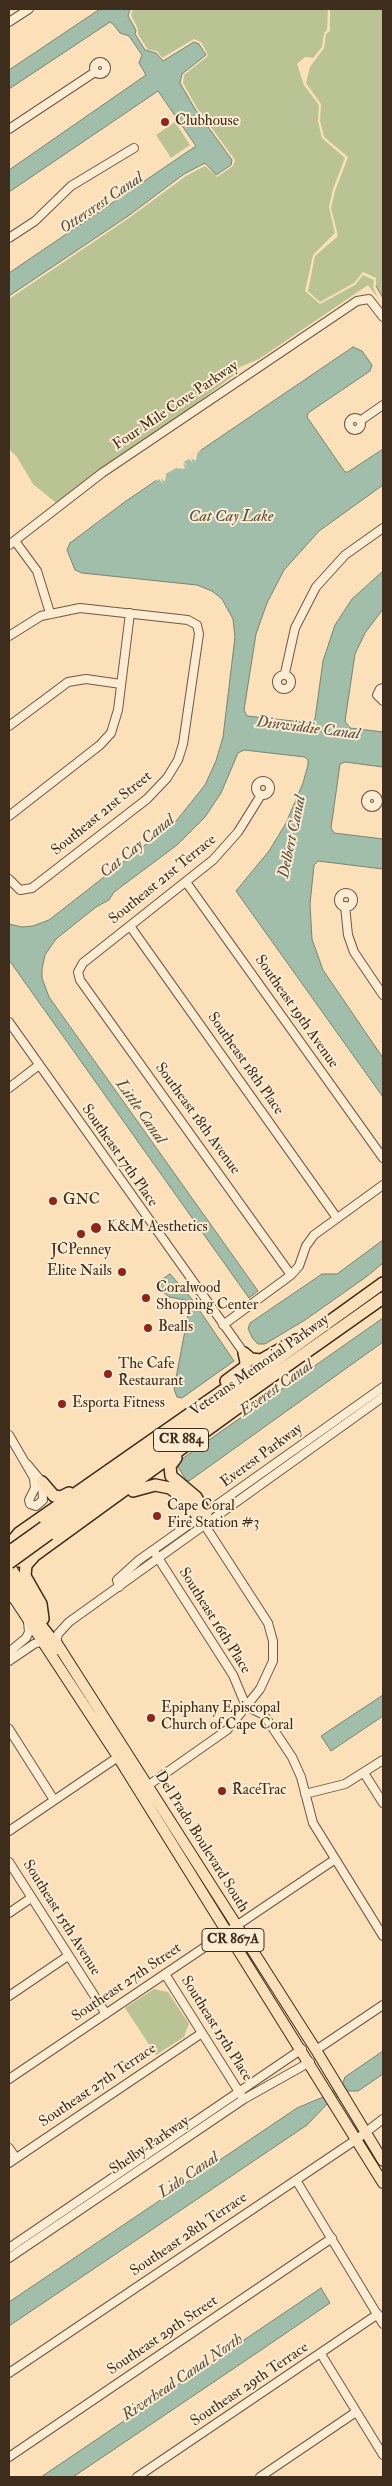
<!DOCTYPE html>
<html>
<head>
<meta charset="utf-8">
<style>
	body { margin:0 }
	#map { position:relative; width:392px; height:2486px; overflow:hidden; background:#fce0ba; font-family:"IM FELL Double Pica",serif }
	canvas { display:block }
	.frame { position:absolute; inset:0; border:10px solid #3e2c1c; pointer-events:none }
</style>
</head>
<body>
<div id="map">
<canvas width="392" height="2486"></canvas>
<div class="frame"></div>
</div>
<script>
const ctx = document.querySelector('canvas').getContext('2d');
ctx.lineJoin = 'round';
function paint(path, color) {
  ctx.fillStyle = color;
  ctx.fill(path, 'evenodd');
}
function toPath(rows) {
  const path = new Path2D();
  for (const r of rows) {
    if (r.length === 3) {
      path.moveTo(r[0] + r[2], r[1]);
      path.arc(r[0], r[1], r[2], 0, 2 * Math.PI);
      continue;
    }
    path.moveTo(r[0], r[1]);
    for (let i = 2; i < r.length; i += 2) path.lineTo(r[i], r[i + 1]);
  }
  return path;
}
function trace(path, color, width, dash) {
  ctx.strokeStyle = color;
  ctx.lineWidth = width;
  ctx.lineCap = dash ? 'butt' : 'round';
  ctx.setLineDash(dash || []);
  ctx.stroke(path);
}
function write(font, color, halo, rows, align = 'center') {
  ctx.font = font + ' "IM FELL Double Pica",serif';
  ctx.lineWidth = 4;
  ctx.setLineDash([]);
  ctx.textBaseline = 'middle';
  ctx.strokeStyle = halo;
  ctx.fillStyle = color;
  for (const [text, x, y, turn = 0] of rows) {
    ctx.save();
    ctx.translate(x, y);
    ctx.rotate((+turn || 0) * Math.PI / 180);
    ctx.textAlign = isNaN(turn) ? turn : align;
    if (halo) ctx.strokeText(text, 0, 0);
    ctx.fillText(text, 0, 0);
    ctx.restore();
  }
}
const green = toPath([
	[133,9,328,9,327,30,324,33,322,47,313,58,305,57,297,64,304,85,319,105,318,121,322,138,345,158,333,189,329,207,335,233,313,255,305,291,320,304,355,285,363,275,374,280,373,287,378,298,368,285,259,359,240,367,233,376,60,506,33,484,17,457,9,449,9,299,129,218,186,176,205,166,217,177,233,166,235,160,197,108,183,83,184,75,208,56,204,47,201,42,194,39,162,58,157,51,148,50,138,34,138,29,131,15],
	[330,9,383,9,383,298,376,286,376,278,363,272,354,283,320,302,308,291,315,256,338,236,331,208,335,191,348,157,324,137,320,121,321,104,306,83,310,67,324,48,326,34,330,31],
	[175,122,190,145,171,158,156,135],
	[154,1989,168,1992,189,2024,184,2037,156,2055,125,2008]
]);
const water = toPath([
	[100,9,130,9,128,16,136,30,135,34,145,50,156,53,163,61,194,42,199,44,206,55,182,74,180,83,195,109,232,160,231,165,216,175,205,163,184,174,128,216,9,296,9,273,196,146,158,91,9,192,9,170,146,75,139,63,142,55,129,36,120,33,113,24,110,22,9,89,9,70,100,9],
	[353,347,362,351,372,365,370,371,308,413,307,417,345,472,348,472,383,449,383,485,319,531,284,570,267,603,256,634,244,710,247,716,312,723,315,719,323,661,335,625,352,599,383,571,383,609,365,633,355,654,345,721,350,728,383,732,383,767,345,762,340,764,331,828,334,833,383,839,383,869,318,861,314,865,310,904,312,939,323,970,383,1058,383,1097,236,891,269,851,286,823,303,783,308,765,308,760,305,757,244,750,238,753,221,793,205,817,177,845,114,892,109,900,96,907,56,939,45,955,42,969,42,978,49,997,258,1291,249,1298,9,960,9,924,22,927,33,926,49,920,177,820,205,785,216,761,223,737,235,637,233,619,222,599,212,591,197,585,82,573,75,570,67,550,70,543,126,501,353,347],
	[383,1240,383,1263,366,1277,305,1320,265,1344,258,1344,253,1339,248,1329,250,1323,322,1274,337,1274,383,1240],
	[170,1274,191,1298,234,1361,182,1398,177,1397,174,1389,189,1309,185,1300,169,1297,161,1290,158,1282,170,1274],
	[383,1318,383,1342,189,1481,186,1480,177,1465,179,1461,383,1318],
	[383,1695,383,1716,331,1751,321,1736,383,1695],
	[383,2051,383,2074,358,2091,347,2091,328,2103,307,2125,9,2326,9,2302,297,2108,323,2097,342,2085,345,2077,383,2051],
	[321,2288,330,2303,267,2346,73,2477,41,2477,321,2288]
]);
const pier = toPath([
	[202,449,197,454,196,461,191,458,193,463,189,459,184,462,188,467,183,463,185,469,176,468,166,474,165,482,161,478,163,484,159,479,157,481,155,479]
]);
const stream = toPath([
	[376,286,383,298]
]);
const minor = toPath([
	[9,22,29,9],
	[100,68,6],
	[9,129,95,72],
	[9,238,35,221,71,186,134,148],
	[355,424,6],
	[360,421,383,405],
	[15,541,37,571,50,613],
	[9,545,102,473,357,301,369,299,383,317],
	[9,636,41,616,80,608,188,620,197,625,199,634,183,744,178,760,167,778,147,799,32,888,20,890,9,879],
	[285,673,295,628,316,587,345,555,383,528],
	[284,682,7],
	[383,688,380,689,377,695,383,701],
	[9,726,68,682,86,679,121,684],
	[263,788,7],
	[372,801,6],
	[261,795,238,832,213,860,83,963,78,972,80,980,291,1275],
	[9,816,100,745,111,733,118,710,130,613],
	[186,882,383,1158],
	[346,900,7],
	[345,906,348,935,354,952,383,995],
	[130,926,337,1218],
	[9,1022,244,1353],
	[9,1088,39,1065],
	[223,1325,291,1275,299,1266,306,1246,314,1235,383,1185],
	[9,1435,34,1478,35,1488,29,1500,30,1504,36,1506,43,1500,42,1482,27,1464],
	[153,1550,233,1675,246,1706,264,1715,292,1757,301,1777,313,1823,383,1936],
	[119,1587,117,1580,139,1560,383,1387],
	[56,1643,58,1634,69,1622,383,1397],
	[9,1652,26,1638,29,1632,28,1622],
	[9,1661,34,1644,43,1641],
	[9,1729,54,1800],
	[364,1773,383,1803],
	[143,1789,227,1730,260,1689,273,1661,273,1641,268,1623,202,1521],
	[305,1794,345,1784,383,1760],
	[9,1831,118,1757],
	[9,1862,106,2014],
	[9,1913,31,1898],
	[165,1974,241,2095],
	[9,1996,68,1956],
	[316,2050,383,2005],
	[9,2079,334,1860],
	[9,2148,16,2158],
	[9,2163,202,2033],
	[296,2180,383,2324],
	[9,2248,302,2049],
	[9,2258,244,2099,310,2062],
	[321,2354,383,2455],
	[9,2373,357,2139,383,2119],
	[9,2457,332,2238],
	[137,2477,378,2314],
	[260,2477,356,2412]
]);
const major = toPath([
	[9,1565,43,1618],
	[10,1592,118,1757,383,2183],
	[56,1642,316,2050,383,2161]
]);
const highway = toPath([
	[244,1353,251,1359,261,1360,296,1340],
	[226,1381,245,1367,246,1362,244,1353],
	[176,1458,170,1466,171,1476,196,1497,206,1514],
	[42,1482,54,1496,61,1497,69,1493],
	[133,1491,155,1485,170,1488,186,1500,199,1518],
	[44,1527,383,1283],
	[49,1534,383,1298],
	[9,1545,19,1533,238,1380],
	[34,1556,26,1565,25,1576,41,1604,43,1619],
	[9,1561,22,1561,35,1555,240,1406],
	[9,1576,41,1626,59,1649],
	[9,1594,14,1598]
]);
const highwayBridge = toPath([
	[9,1552,44,1527],
	[9,1563,49,1534]
]);
const markers = [
	[165,122,5,"#8f2418"],
	[53,1201,5,"#8f2418"],
	[96,1228,6,"#8f2418"],
	[81,1234,5,"#8f2418"],
	[122,1272,5,"#8f2418"],
	[146,1298,5,"#8f2418"],
	[148,1328,5,"#8f2418"],
	[108,1374,5,"#8f2418"],
	[62,1404,5,"#8f2418"],
	[157,1516,5,"#8f2418"],
	[151,1718,5,"#8f2418"],
	[222,1791,5,"#8f2418"]
];
const shields = [
	[181,1440,55],
	[233,1940,62]
];
const shieldNames = [
	["CR 884",181,1440],
	["CR 867A",233,1940]
];
const poiNames = [
	["Clubhouse",175,122],
	["GNC",63,1201],
	["K&M Aesthetics",107,1228],
	["JCPenney",81,1251,"center"],
	["Elite Nails",112,1272,"right"],
	["Coralwood",156,1289],
	["Shopping Center",156,1306],
	["Bealls",158,1328],
	["The Cafe",118,1365],
	["Restaurant",118,1382],
	["Esporta Fitness",72,1404],
	["Cape Coral",167,1507],
	["Fire Station #3",167,1524],
	["Epiphany Episcopal",161,1709],
	["Church of Cape Coral",161,1726],
	["RaceTrac",232,1791]
];
const streetNames = [
	["Four Mile Cove Parkway",176,406,-34],
	["Southeast 21st Street",102,814,-39],
	["Southeast 21st Terrace",163,880,-39],
	["Southeast 19th Avenue",296,1012,55],
	["Southeast 18th Place",245,1064,55],
	["Southeast 18th Avenue",197,1119,54],
	["Southeast 17th Place",119,1156,55],
	["Veterans Memorial Parkway",260,1366,-35],
	["Everest Parkway",262,1456,-36],
	["Southeast 16th Place",214,1621,58],
	["Del Prado Boulevard South",201,1842,58],
	["Southeast 15th Avenue",61,1918,58],
	["Southeast 27th Street",127,1983,-34],
	["Southeast 15th Place",216,2029,58],
	["Southeast 27th Terrace",98,2086,-34],
	["Shelby Parkway",150,2146,-34],
	["Southeast 28th Terrace",189,2235,-34],
	["Southeast 29th Street",163,2336,-34],
	["Southeast 29th Terrace",250,2385,-34]
];
const waterNames = [
	["Ottersrest Canal",102,204,-34],
	["Cat Cay Lake",231,518],
	["Dinwiddie Canal",308,729,7],
	["Delbert Canal",293,837,-78],
	["Cat Cay Canal",138,847,-39],
	["Little Canal",140,1112,55],
	["Everest Canal",277,1389,-35],
	["Lido Canal",189,2176,-34],
	["Riverhead Canal North",183,2378,-34]
];
paint(green, '#bac394');
paint(water, '#a0bea9');
trace(water, '#798471', 1);
paint(pier, '#fce0ba');
trace(stream, '#798471', 1);
trace(minor, '#6e5944', 10);
trace(major, '#3e2c1c', 12);
trace(highway, '#3e2c1c', 14);
trace(minor, '#fdebd2', 8);
trace(major, '#fce0ba', 10);
trace(highway, '#fce0ba', 11);
trace(highwayBridge, '#3e2c1c', 14, []);
trace(highwayBridge, '#fce0ba', 11);
for (const [x, y, r, color] of markers) {
  const dot = new Path2D();
  dot.arc(x, y, r, 0, 2 * Math.PI);
  ctx.fillStyle = color;
  ctx.fill(dot);
  trace(dot, '#fdebd2', 2);
}
for (const [x, y, w] of shields) {
  const box = new Path2D();
  box.roundRect(x - w / 2, y - 11.5, w, 23, 4);
  ctx.fillStyle = '#fdebd2';
  ctx.fill(box);
  trace(box, '#3e2c1c', 1);
}
write('bold 14px', '#3e2c1c', null, shieldNames);
write('15px', '#3e2c1c', '#fdebd2', poiNames, 'left');
write('15px', '#3e2c1c', '#fdebd2', streetNames);
write('italic 16px', '#56503f', '#fdebd2', waterNames);
</script>
</body>
</html>
